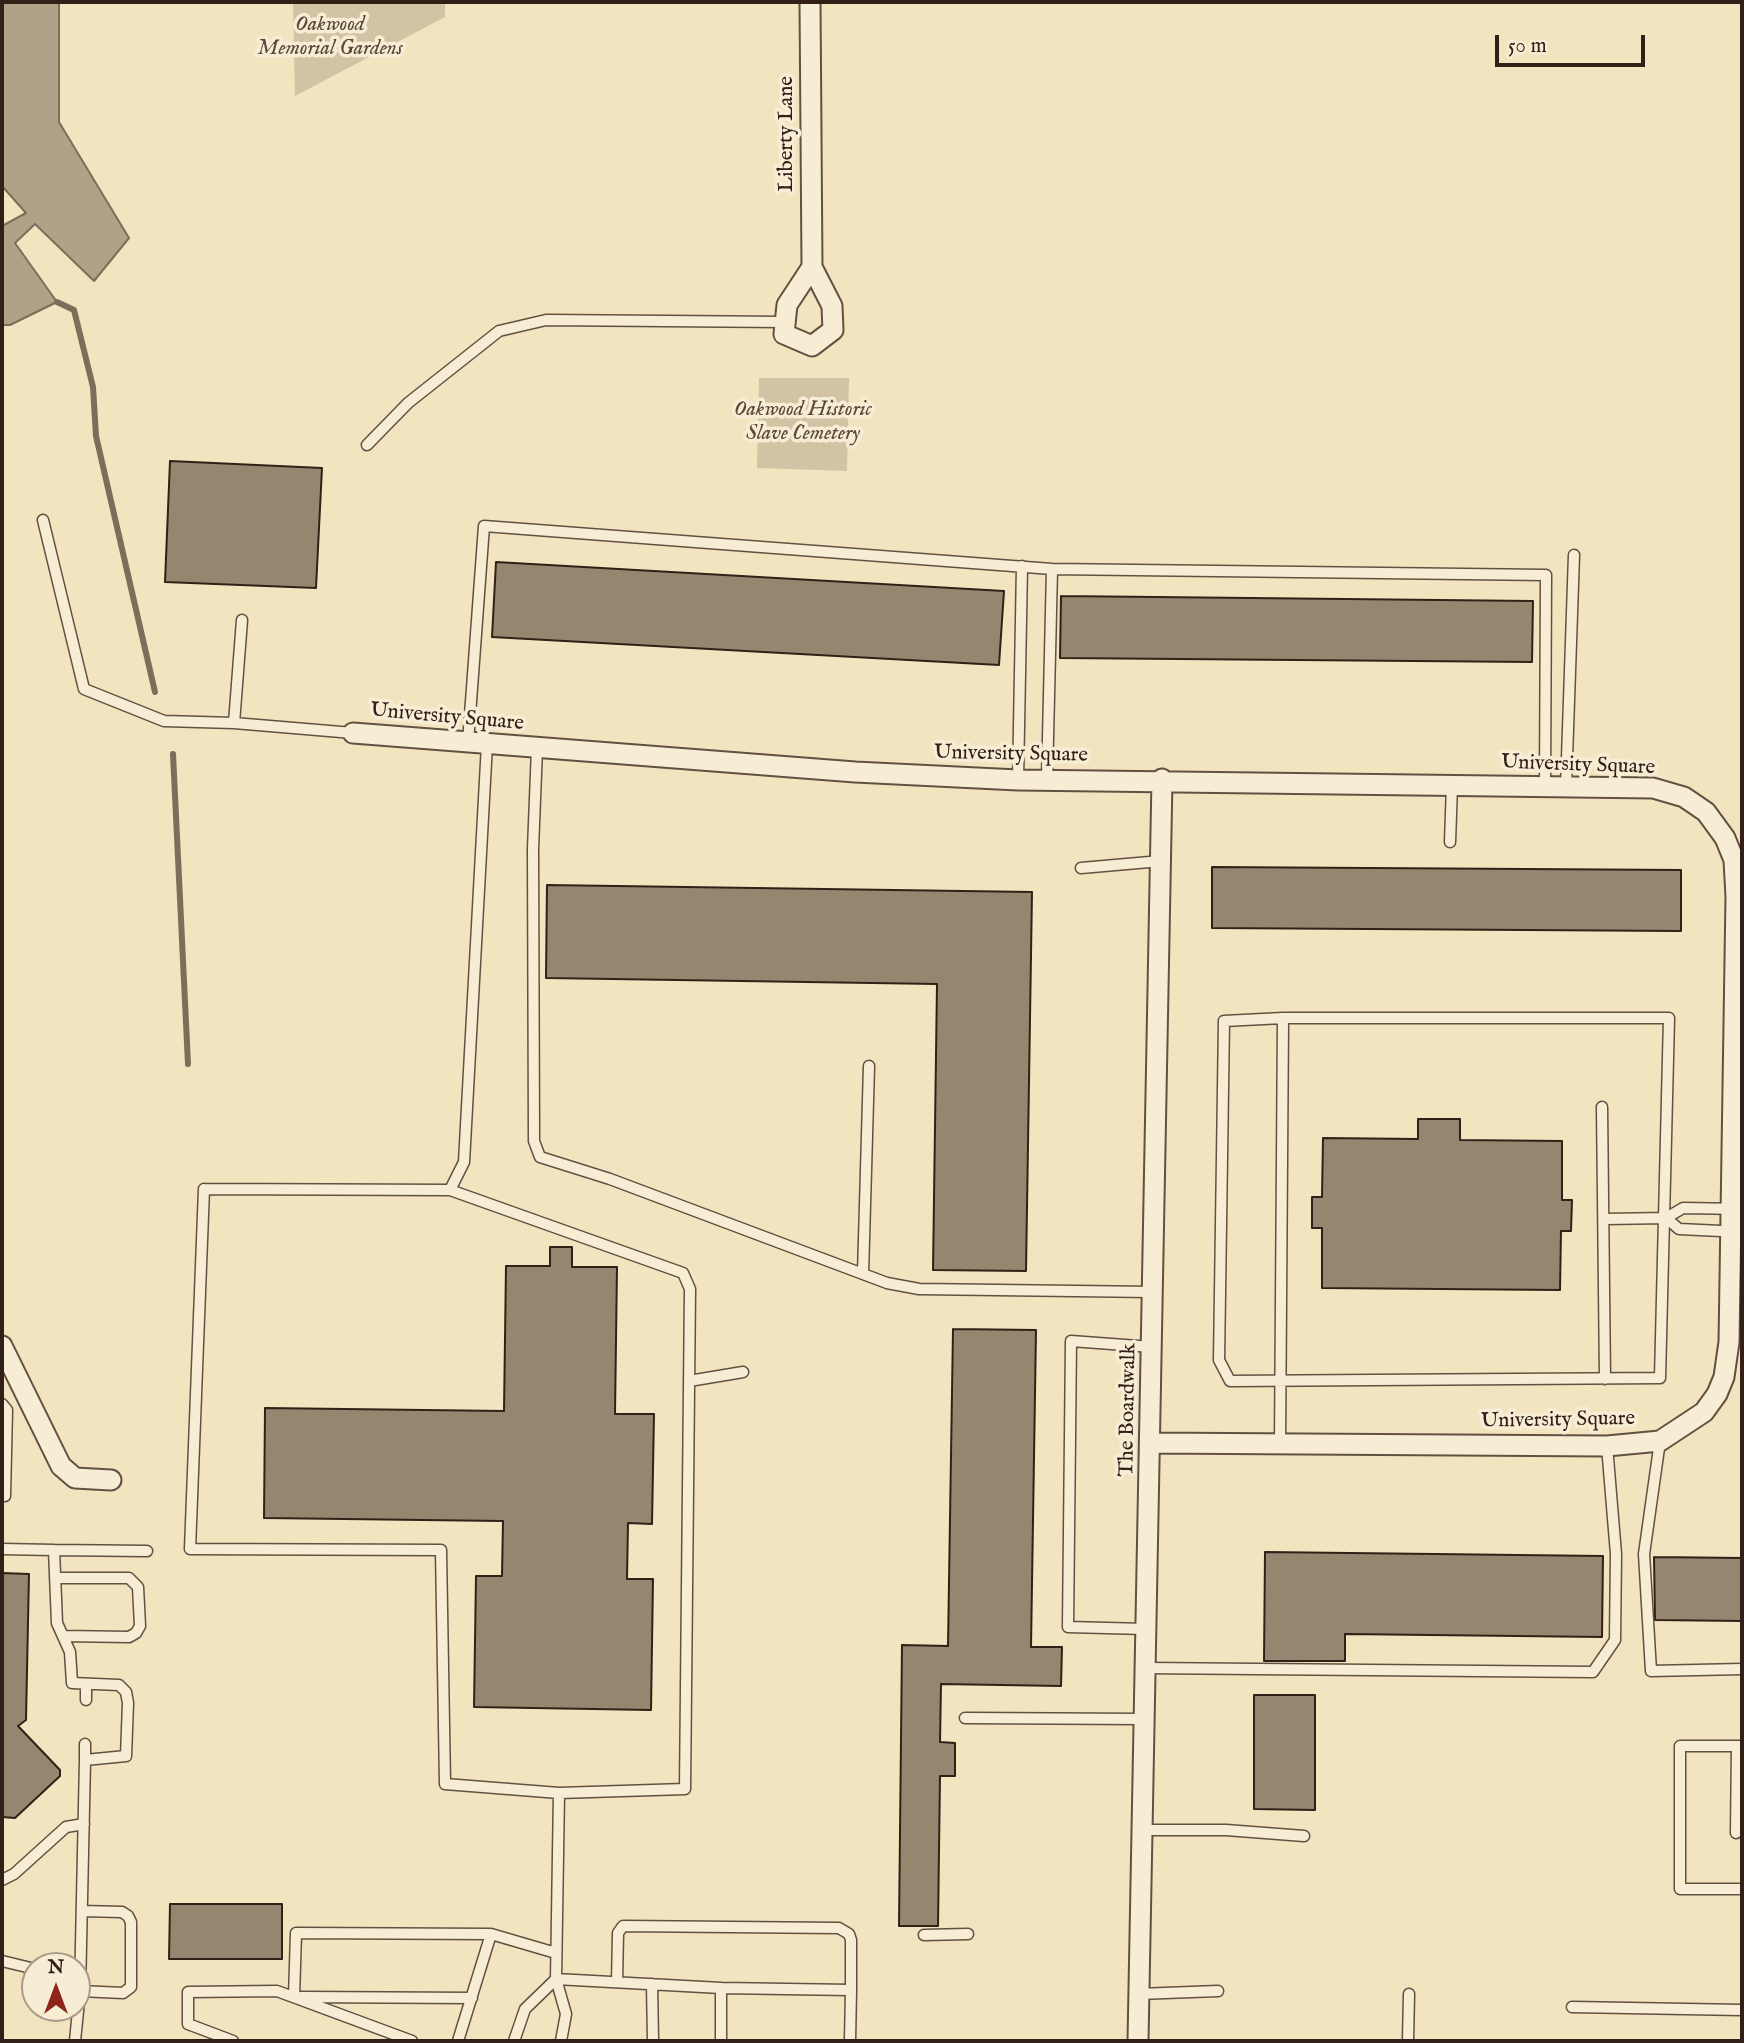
<!DOCTYPE html>
<html>
<head>
<meta charset="utf-8">
<style>
	body { margin:0 }
	#map { position:relative; width:1744px; height:2043px; overflow:hidden; background:#f2e4bf; font-family:"IM FELL English",serif }
	canvas { display:block }
	.frame { position:absolute; inset:0; border:4px solid #322018; pointer-events:none }
	.north { position:absolute; left:21px; top:1952px; width:70px; height:70px; box-sizing:border-box; background:#f7edd5; border:2px solid #a89b89; border-radius:50%; rotate:0deg; font-size:19px; font-weight:700; line-height:28px; text-align:center; color:#322018 }
	.north::after { content:''; display:block; margin:auto; width:24px; height:32px; background:#8f2418; clip-path:polygon(50% 0,100% 100%,50% 72%,0 100%) }
	.scale { position:absolute; left:1495px; top:35px; width:150px; height:32px; box-sizing:border-box; border:4px solid #322018; border-top:0; padding-left:9px; font-size:21px; line-height:24px; white-space:nowrap; color:#322018; -webkit-text-stroke:5px #f7edd5; paint-order:stroke }
</style>
</head>
<body>
<div id="map">
<canvas width="1744" height="2043"></canvas>
<div class="frame"></div>
<div class="north">N</div>
<div class="scale">50 m</div>
</div>
<script>
const ctx = document.querySelector('canvas').getContext('2d');
ctx.lineJoin = 'round';
function paint(path, color) {
  ctx.fillStyle = color;
  ctx.fill(path, 'evenodd');
}
function toPath(rows) {
  const path = new Path2D();
  for (const r of rows) {
    path.moveTo(r[0], r[1]);
    for (let i = 2; i < r.length; i += 2) path.lineTo(r[i], r[i + 1]);
  }
  return path;
}
function trace(path, color, width, dash) {
  ctx.strokeStyle = color;
  ctx.lineWidth = width;
  ctx.lineCap = dash ? 'butt' : 'round';
  ctx.setLineDash(dash || []);
  ctx.stroke(path);
}
function write(font, color, halo, rows, align = 'center') {
  ctx.font = font + ' "IM FELL English",serif';
  ctx.lineWidth = 7;
  ctx.setLineDash([]);
  ctx.textBaseline = 'middle';
  ctx.strokeStyle = halo;
  ctx.fillStyle = color;
  for (const [text, x, y, turn = 0] of rows) {
    ctx.save();
    ctx.translate(x, y);
    ctx.rotate((+turn || 0) * Math.PI / 180);
    ctx.textAlign = isNaN(turn) ? turn : align;
    if (halo) ctx.strokeText(text, 0, 0);
    ctx.fillText(text, 0, 0);
    ctx.restore();
  }
}
const green = toPath([
	[293,2,445,2,445,17,295,96],
	[759,378,849,378,847,471,757,468]
]);
const water = toPath([
	[2,2,59,2,59,122,129,238,94,281,35,224,15,243,57,302,10,325,2,325,2,226,26,213,2,186,2,2]
]);
const stream = toPath([
	[57,302,74,310,93,387,96,436,155,692],
	[173,754,188,1064]
]);
const building = toPath([
	[170,461,322,468,316,588,165,582,170,461],
	[496,562,1004,591,999,665,492,637,496,562],
	[1061,596,1533,601,1532,662,1060,658,1061,596],
	[1212,867,1681,870,1681,931,1212,928,1212,867],
	[547,885,1032,892,1026,1271,933,1270,937,984,546,978,547,885],
	[1418,1119,1460,1119,1460,1140,1562,1141,1562,1200,1572,1200,1571,1231,1561,1231,1560,1290,1322,1288,1322,1228,1312,1228,1312,1197,1322,1197,1323,1138,1418,1139,1418,1119],
	[550,1247,572,1247,572,1267,617,1267,615,1414,654,1414,652,1524,628,1523,627,1579,653,1579,651,1710,474,1707,476,1576,502,1576,503,1521,264,1518,265,1408,504,1411,506,1266,550,1266,550,1247],
	[953,1329,1036,1330,1031,1647,1062,1647,1061,1686,941,1684,940,1742,955,1743,955,1776,940,1776,938,1926,899,1926,902,1645,948,1646,953,1329],
	[1265,1552,1603,1556,1602,1637,1345,1634,1345,1661,1264,1661,1265,1552],
	[1654,1557,1742,1558,1742,1621,1655,1620,1654,1557],
	[2,1573,29,1574,26,1720,18,1726,60,1770,60,1776,15,1818,2,1817,2,1573],
	[1254,1695,1315,1695,1315,1810,1254,1809,1254,1695],
	[170,1904,282,1904,282,1959,169,1959,170,1904]
]);
const service = toPath([
	[367,445,408,403,499,331,546,320,785,322],
	[43,520,84,689,164,721,234,723,353,733],
	[234,723,242,620],
	[468,742,484,526,1052,569,1546,575,1545,786],
	[537,748,533,849,534,1141,540,1157,610,1179,887,1283,919,1289,1153,1292],
	[1018,780,1022,566],
	[1047,780,1052,569],
	[1566,787,1574,555],
	[1450,842,1452,785],
	[1081,868,1161,861],
	[1283,1018,1669,1018,1660,1378,1230,1381,1219,1360,1224,1021,1283,1018],
	[1602,1107,1605,1379],
	[204,1189,450,1190,683,1273,690,1289,685,1789,559,1793,445,1784,441,1550,190,1549,204,1189],
	[450,1190,464,1162,487,744],
	[1666,1218,1679,1229,1742,1232],
	[1605,1219,1666,1218,1683,1208,1742,1209],
	[863,1274,869,1066],
	[689,1381,743,1372],
	[2,1404,7,1410,5,1496,2,1496],
	[1660,1441,1644,1554,1651,1671,1742,1669],
	[1280,1444,1283,1018],
	[2,1549,54,1550,57,1623,70,1652,72,1683,119,1685,126,1692,128,1703,126,1756,85,1760,80,1991,75,2041],
	[54,1550,147,1551],
	[55,1578,129,1578,138,1587,140,1626,136,1633,129,1637,63,1636],
	[1145,1629,1068,1627,1071,1341,1152,1347],
	[1144,1668,1593,1672,1615,1640,1616,1554,1607,1446],
	[86,1700,86,1685],
	[965,1718,1143,1719],
	[85,1744,85,1760],
	[1742,1746,1680,1746,1680,1889,1742,1889],
	[559,1793,556,1979,566,2014,561,2041],
	[1141,1830,1226,1830,1304,1836],
	[1736,1833,1737,1746],
	[2,1880,14,1874,66,1827,84,1824],
	[924,1935,968,1934],
	[2,1961,35,1969],
	[617,1982,618,1933,623,1926,839,1928,849,1934,851,1940,851,1990],
	[652,1984,653,2041],
	[721,1988,851,1990,850,2041],
	[80,1991,123,1993,131,1987,131,1922,128,1916,122,1912,82,1911],
	[1138,1994,1218,1991],
	[294,1997,296,1933,491,1934,556,1953],
	[301,1997,472,1998],
	[1572,2007,1742,2010],
	[233,2041,188,2024,188,1992,277,1991,412,2041],
	[458,2041,491,1934],
	[514,2041,525,2009,556,1979,721,1988,721,2041],
	[1408,2041,1409,1994]
]);
const minor = toPath([
	[810,2,812,267],
	[812,267,832,306,833,330,812,346,784,334,787,305,812,267],
	[353,733,855,772,1018,780,1653,788,1684,797,1706,812,1725,838,1734,860,1736,897,1729,1342,1724,1377,1717,1394,1704,1412,1660,1441,1607,1446,1151,1443],
	[2,1346,61,1466,75,1478,111,1480],
	[1138,2041,1162,779]
]);
const parkNames = [
	["Oakwood",330,26],
	["Memorial Gardens",330,50],
	["Oakwood Historic",803,411],
	["Slave Cemetery",803,435]
];
const streetNames = [
	["Liberty Lane",788,134,-90],
	["University Square",447,718,5],
	["University Square",1011,755,1],
	["University Square",1578,766,2],
	["The Boardwalk",1129,1410,-89],
	["University Square",1558,1421,-1]
];
paint(green, '#d1c3a3');
paint(water, '#b1a186');
trace(water, '#7e6d5a', 2);
trace(stream, '#7e6d5a', 6);
paint(building, '#96866f');
trace(building, '#322018', 2);
trace(service, '#625142', 13);
trace(minor, '#625142', 23);
trace(service, '#f7edd5', 10);
trace(minor, '#f7edd5', 19);
write('italic 21px', '#5a493b', '#f7edd5', parkNames);
write('21px', '#322018', '#f7edd5', streetNames);
</script>
</body>
</html>
